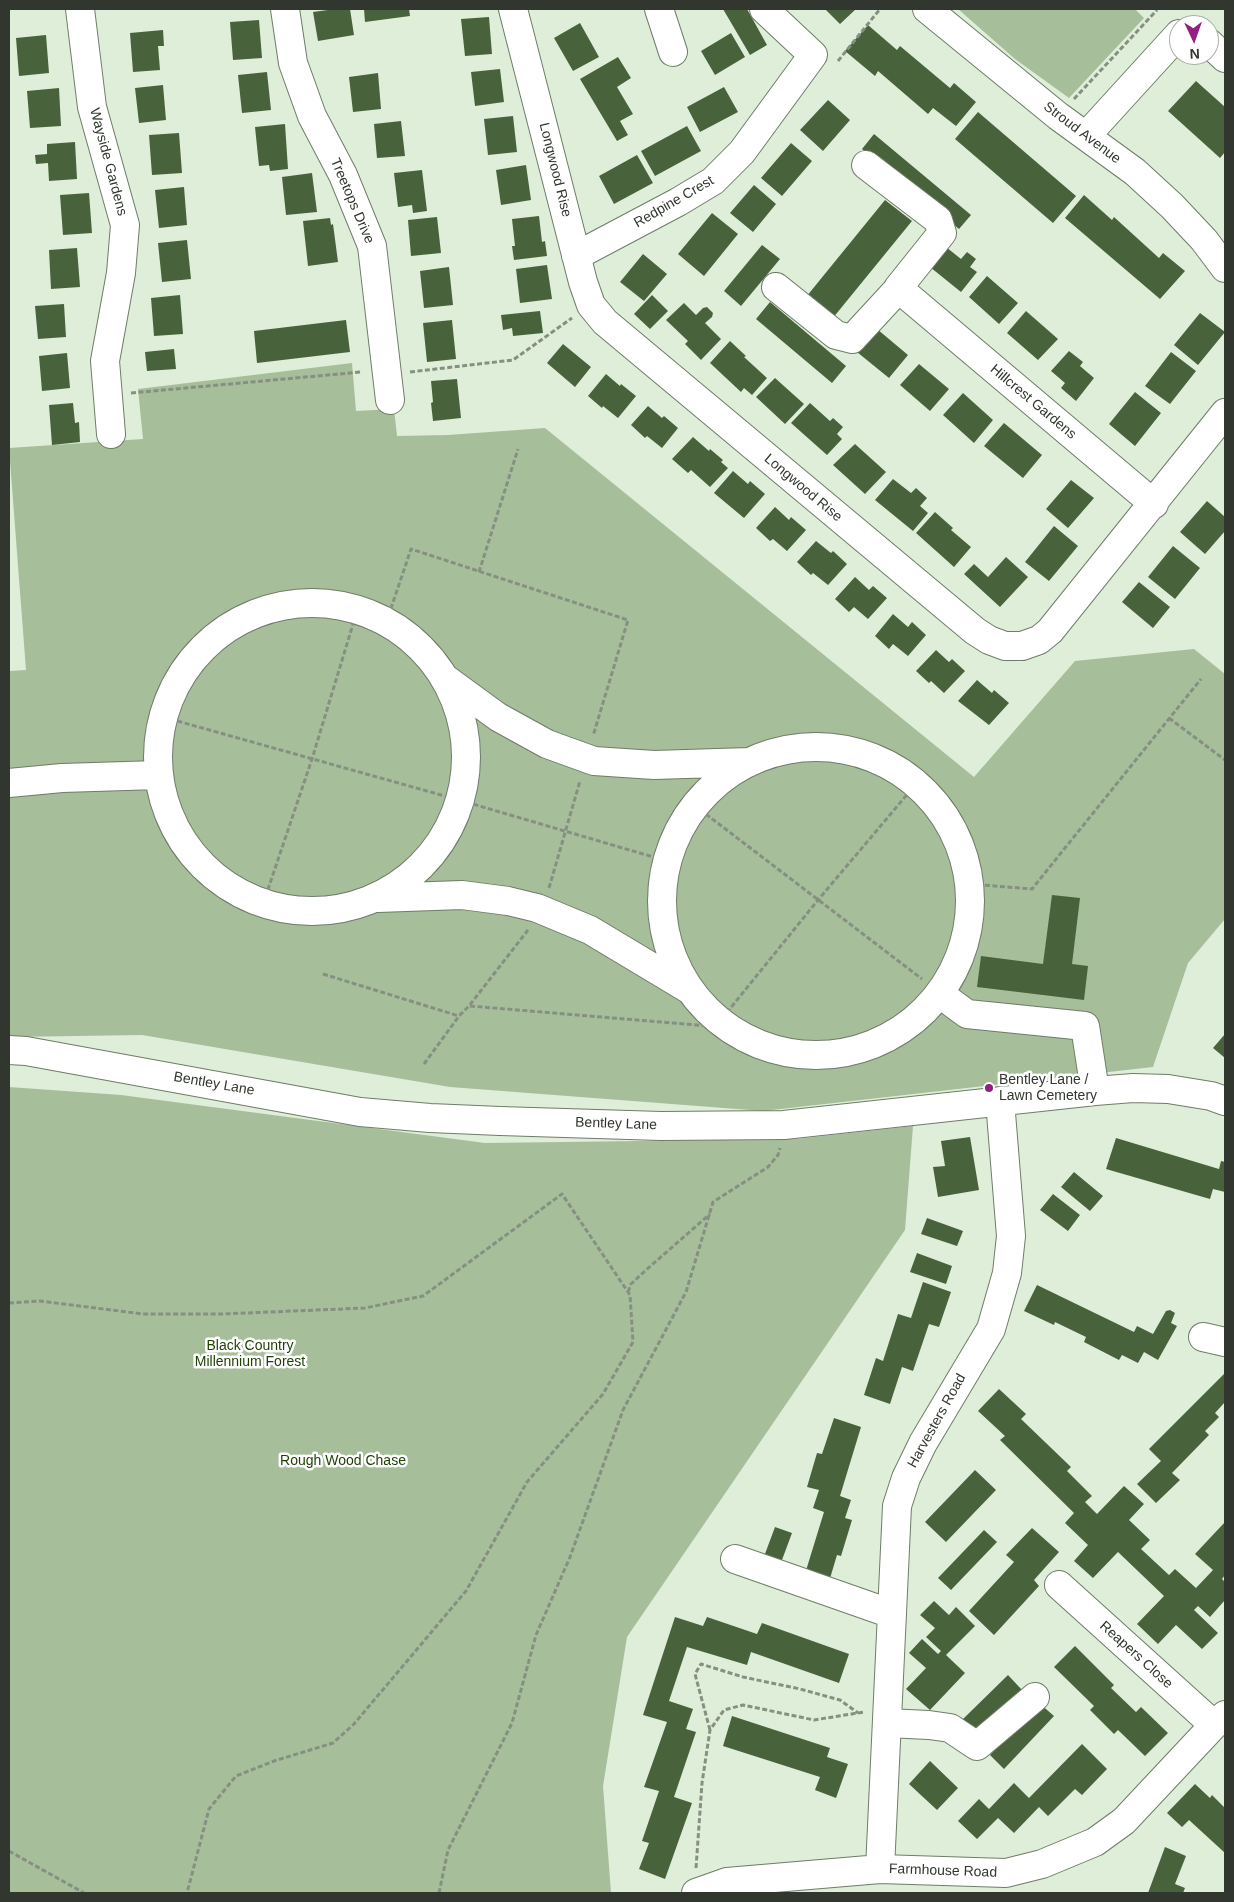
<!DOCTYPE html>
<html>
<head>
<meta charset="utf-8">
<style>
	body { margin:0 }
	#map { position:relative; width:1234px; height:1902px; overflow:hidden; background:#dfeed8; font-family:Arial,sans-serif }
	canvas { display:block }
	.frame { position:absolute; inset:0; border:10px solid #31372e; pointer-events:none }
	.north { position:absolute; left:1169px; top:15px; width:50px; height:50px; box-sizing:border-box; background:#fff; border:1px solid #adafab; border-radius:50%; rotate:177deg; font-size:14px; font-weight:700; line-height:20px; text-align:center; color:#31372e }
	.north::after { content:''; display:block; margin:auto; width:18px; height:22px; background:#902081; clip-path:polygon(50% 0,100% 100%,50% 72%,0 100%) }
</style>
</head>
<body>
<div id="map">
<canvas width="1234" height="1902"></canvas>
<div class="frame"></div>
<div class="north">N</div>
</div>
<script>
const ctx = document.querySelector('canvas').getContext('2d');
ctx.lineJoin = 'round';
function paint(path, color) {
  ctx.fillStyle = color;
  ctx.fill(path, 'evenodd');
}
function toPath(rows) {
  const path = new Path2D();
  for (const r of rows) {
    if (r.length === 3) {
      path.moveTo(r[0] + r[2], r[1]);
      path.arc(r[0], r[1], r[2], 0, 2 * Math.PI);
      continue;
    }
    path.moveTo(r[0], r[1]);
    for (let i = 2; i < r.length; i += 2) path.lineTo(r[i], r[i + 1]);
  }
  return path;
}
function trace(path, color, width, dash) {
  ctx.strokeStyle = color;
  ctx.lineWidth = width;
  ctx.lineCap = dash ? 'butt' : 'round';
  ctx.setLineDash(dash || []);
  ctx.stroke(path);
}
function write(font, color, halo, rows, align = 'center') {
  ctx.font = font + ' Arial,sans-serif';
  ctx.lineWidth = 5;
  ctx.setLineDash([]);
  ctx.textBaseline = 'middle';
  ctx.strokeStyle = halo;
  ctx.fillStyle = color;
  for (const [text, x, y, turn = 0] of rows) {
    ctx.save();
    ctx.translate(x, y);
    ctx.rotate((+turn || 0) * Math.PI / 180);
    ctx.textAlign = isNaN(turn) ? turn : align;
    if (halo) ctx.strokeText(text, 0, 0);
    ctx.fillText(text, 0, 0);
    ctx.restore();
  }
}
const green = toPath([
	[958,9,1135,9,1144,18,1069,98,1015,59],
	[352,363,356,411,394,409,397,436,448,435,545,428,974,777,1075,661,1194,649,1225,674,1225,919,1188,963,1153,1067,763,1111,450,1087,142,1035,9,1037,9,671,26,670,9,448,143,439,138,389],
	[9,1087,121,1095,485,1143,796,1139,913,1126,905,1230,627,1637,603,1786,611,1893,9,1893]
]);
const building = toPath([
	[335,9,350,9,354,35,318,41,313,12],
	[364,9,409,9,410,16,365,22],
	[723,9,747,9,767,45,750,55],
	[825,9,856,9,840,24],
	[489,17,492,54,465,56,461,19],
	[259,20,262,58,233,60,230,22],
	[580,23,599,57,573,71,554,38],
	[868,25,897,50,900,46,950,88,954,83,976,102,956,126,933,108,928,114,878,71,875,76,845,51],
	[163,30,164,46,158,46,160,70,133,72,130,33],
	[731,33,745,57,715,75,701,51],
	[46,35,49,73,19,76,16,38],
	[618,57,631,78,617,87,633,114,620,121,628,135,617,141,580,79],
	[500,69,504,102,475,106,471,72],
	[267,72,271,110,242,113,238,75],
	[378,73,381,109,353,112,349,77],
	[1196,81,1225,107,1225,152,1220,158,1168,111],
	[163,85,166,120,139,123,135,88],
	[724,87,738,112,700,132,687,107],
	[59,88,61,126,30,128,27,91],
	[828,100,850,120,823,151,800,130],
	[978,112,1076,196,1053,223,955,139],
	[513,116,517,152,488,155,484,119],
	[401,121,405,156,377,158,374,124],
	[285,124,288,169,270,171,269,165,259,166,255,127],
	[687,126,701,151,655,176,641,151],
	[179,133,182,173,152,175,149,135],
	[874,134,971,215,959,229,862,149],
	[75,142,77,179,49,181,48,163,36,164,35,155,47,154,47,144],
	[791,143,812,161,782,196,761,178],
	[637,155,653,183,614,204,599,176],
	[526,165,531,200,501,205,496,170],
	[422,170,427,211,413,213,412,205,398,207,394,173],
	[312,173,317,212,286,215,282,177],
	[754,185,776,204,753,232,730,213],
	[184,187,187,225,159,228,155,190],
	[89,193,92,233,63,235,60,195],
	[1084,195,1112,220,1114,217,1159,258,1163,253,1185,271,1160,299,1065,218],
	[885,200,912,221,828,324,802,302],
	[712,213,738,234,704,276,678,254],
	[539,216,542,242,545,241,547,256,514,260,512,246,515,246,512,219],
	[437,217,441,253,411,256,408,220],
	[330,218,331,225,333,224,338,262,308,266,303,221],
	[187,240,191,279,162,282,158,243],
	[762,245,780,259,741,306,724,291],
	[946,247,961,259,967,252,976,259,970,267,977,272,961,292,930,267],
	[77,248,80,287,51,289,49,250],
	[643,254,667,274,644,301,620,282],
	[547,265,552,299,520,303,516,269],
	[449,267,453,305,424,308,420,271],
	[987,276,1018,303,999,324,969,297],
	[180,295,183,334,154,336,151,298],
	[652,295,668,311,650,329,634,314],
	[770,302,846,366,832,383,756,319],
	[684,303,696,315,703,308,707,307,713,313,712,317,705,323,721,339,701,360,685,344,688,341,666,320],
	[64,304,66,337,38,339,35,306],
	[540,311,543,333,513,336,512,328,503,330,501,315],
	[1026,311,1058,339,1038,360,1007,333],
	[1200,313,1225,332,1198,365,1174,345],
	[346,320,350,352,257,363,254,331],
	[452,320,456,359,427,362,423,323],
	[877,329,908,355,889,378,857,352],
	[730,341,746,356,744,357,767,378,752,395,744,388,741,392,710,363],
	[563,344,591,367,575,387,547,363],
	[174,349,176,369,147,371,145,352],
	[1069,351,1083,362,1080,366,1094,378,1076,401,1061,388,1065,383,1051,371],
	[1171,352,1196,371,1170,404,1145,386],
	[67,353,70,388,42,391,39,356],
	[919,364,949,389,930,411,900,385],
	[606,374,620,386,621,384,636,396,618,418,603,406,602,408,588,396],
	[775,378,804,404,785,424,756,397],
	[457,379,461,418,433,421,431,403,433,402,431,381],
	[1135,392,1161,413,1135,446,1109,424],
	[963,393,993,420,974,443,943,415],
	[73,403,75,423,79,422,80,442,52,445,49,405],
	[810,403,830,421,833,418,843,427,837,434,842,439,827,455,791,423],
	[648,406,662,418,664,416,678,428,662,448,647,436,645,438,631,425],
	[1004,423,1042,455,1023,478,984,446],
	[693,437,709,451,710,449,723,460,721,462,728,468,710,487,691,470,688,473,672,459],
	[855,444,886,472,865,494,833,465],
	[733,471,748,484,750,481,765,494,744,518,714,493],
	[893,479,911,493,916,488,927,498,920,506,928,513,913,531,875,500],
	[1071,480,1094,498,1068,528,1046,509],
	[1207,501,1225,517,1225,531,1205,554,1180,532],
	[775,507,789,520,791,517,806,530,787,551,773,539,770,541,756,528],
	[935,512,953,528,951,530,971,547,954,567,916,533],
	[1054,526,1078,546,1049,581,1025,562],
	[816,541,831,553,833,551,847,564,828,585,813,573,811,575,797,562],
	[1173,546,1200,568,1175,599,1148,577],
	[1006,557,1028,577,1000,607,964,574,974,564,988,577],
	[855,577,869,590,873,586,887,598,868,619,854,607,849,612,835,599],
	[1139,582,1170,607,1153,628,1122,602],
	[893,614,908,627,912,622,926,635,908,656,893,644,889,649,875,636],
	[936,650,949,662,952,659,965,671,944,693,931,681,929,683,916,671],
	[977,680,992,693,994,690,1009,703,989,725,958,701],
	[1052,895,1080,898,1072,964,1088,966,1084,1000,977,987,981,956,1043,964],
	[1225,1034,1225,1058,1213,1048],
	[970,1137,979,1190,938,1197,933,1167,945,1166,941,1141],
	[1116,1138,1219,1169,1221,1161,1225,1162,1225,1192,1213,1189,1210,1199,1106,1169],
	[1074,1172,1103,1196,1090,1211,1061,1187],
	[1053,1194,1080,1215,1068,1231,1040,1210],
	[927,1218,963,1231,957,1246,921,1234],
	[917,1253,952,1266,946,1284,910,1272],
	[923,1282,951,1292,939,1327,929,1324,913,1371,902,1367,890,1404,864,1395,876,1358,883,1361,898,1314,911,1318],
	[1037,1285,1134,1332,1137,1326,1153,1334,1166,1311,1170,1310,1175,1313,1171,1323,1177,1326,1158,1360,1144,1352,1138,1363,1122,1355,1119,1360,1084,1342,1086,1337,1055,1322,1054,1325,1024,1311],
	[1225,1373,1225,1402,1215,1413,1219,1417,1205,1431,1209,1435,1172,1473,1180,1480,1156,1503,1137,1484,1161,1461,1149,1449],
	[999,1389,1026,1414,1021,1419,1071,1467,1067,1471,1092,1496,1085,1502,1097,1514,1124,1486,1144,1504,1129,1520,1150,1540,1141,1549,1169,1575,1175,1569,1196,1588,1213,1570,1195,1554,1225,1522,1225,1575,1222,1579,1225,1582,1225,1600,1210,1617,1198,1606,1194,1610,1218,1633,1202,1649,1176,1625,1158,1644,1137,1624,1164,1596,1118,1552,1093,1578,1074,1561,1088,1545,1065,1523,1074,1513,1000,1440,1005,1436,978,1411],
	[834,1418,861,1427,840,1496,851,1500,845,1518,852,1520,841,1556,837,1555,828,1585,804,1577,824,1512,813,1508,819,1490,807,1487,817,1453,822,1454],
	[975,1470,996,1490,946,1542,925,1522],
	[775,1527,792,1533,779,1568,762,1562],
	[1032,1528,1059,1552,1034,1580,1039,1586,994,1635,969,1611,1014,1562,1006,1555],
	[984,1530,997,1542,951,1590,938,1578],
	[934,1601,949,1615,956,1607,975,1626,946,1655,965,1673,930,1710,906,1689,926,1668,909,1653,922,1639,938,1654,941,1651,926,1637,935,1628,920,1615],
	[675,1617,703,1626,707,1617,757,1634,762,1623,849,1654,839,1683,751,1652,747,1665,687,1647,669,1701,693,1709,686,1729,696,1732,674,1797,692,1803,665,1879,639,1869,649,1843,642,1841,659,1791,644,1787,667,1722,643,1715],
	[1075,1646,1114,1685,1111,1688,1136,1712,1141,1707,1168,1733,1145,1756,1118,1730,1114,1734,1090,1710,1094,1706,1054,1667],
	[1008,1675,1022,1690,976,1735,962,1720],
	[1039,1703,1054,1716,1004,1769,990,1755],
	[732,1716,830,1748,827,1757,848,1764,836,1798,815,1790,820,1777,723,1746],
	[1082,1744,1107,1769,1082,1795,1075,1789,1048,1816,1039,1807,1014,1833,998,1818,977,1839,958,1821,979,1799,989,1809,1014,1783,1029,1798],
	[930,1761,958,1788,937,1810,909,1784],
	[1195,1784,1210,1798,1212,1795,1225,1808,1225,1853,1189,1820,1182,1827,1167,1813],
	[1165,1847,1186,1856,1175,1884,1185,1888,1183,1893,1148,1893]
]);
const path = toPath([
	[838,61,880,9],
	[1074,99,1157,10],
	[410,372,513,360,572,318],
	[131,393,361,372],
	[479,572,518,449],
	[386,623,411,549,628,620,593,736],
	[163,717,459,800,667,861],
	[1169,718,1225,760],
	[694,805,922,979],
	[970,884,1032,889,1201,679],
	[549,888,580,781],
	[263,904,312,759,357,611],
	[323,974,459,1016],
	[470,1006,709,1026,720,1021,818,900,916,784],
	[424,1064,459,1016,469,1006,528,930],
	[628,1292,631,1284,646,1270,710,1214],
	[9,1303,40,1301,143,1314,222,1314,365,1308,423,1296,562,1194,630,1295,633,1342,603,1394,527,1482,466,1591,354,1724,333,1743,274,1761,236,1776,209,1809,187,1893],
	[710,1730,695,1674,701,1664,743,1677,800,1689,840,1700,858,1713],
	[9,1851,84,1893],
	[696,1868,702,1783,710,1730,724,1710,743,1705,814,1720,864,1712],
	[439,1893,448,1850,512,1723,536,1635,570,1557,623,1410,686,1292,713,1202,768,1167,778,1155,780,1148]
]);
const minor = toPath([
	[80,9,92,107,125,225,121,273,105,361,111,434],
	[285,9,293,63,312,116,343,175,372,246,390,400],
	[513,9,583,282,591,305,605,322,975,631,989,640,1005,646,1022,646,1039,640,1050,631,1225,413],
	[659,9,673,52],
	[927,9,1058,116,1135,172,1172,206,1204,240,1225,268],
	[1209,43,1225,58],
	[1086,136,1179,34],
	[866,165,938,220,942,233,898,288,1154,504],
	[576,256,678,202,713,181,742,152,813,55,764,9],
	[776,287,836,335,852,339,900,287],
	[312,757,154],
	[446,679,498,717,547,744,594,761,654,765,750,762],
	[816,901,154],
	[9,783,62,778,158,775],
	[378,898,462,895,508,901,537,908,590,930,690,990],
	[940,994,967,1014,1085,1026,1095,1091],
	[9,1050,26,1051,360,1112,430,1118,500,1121,661,1126,784,1125,1095,1091,1133,1088,1168,1089,1211,1096,1225,1101],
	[1203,1337,1225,1342],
	[735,1559,892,1614],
	[1059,1585,1214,1725],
	[887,1723,929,1725,950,1728,977,1746,1035,1697],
	[880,1869,897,1506,906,1478,923,1443,991,1329,1007,1273,1011,1236,1000,1101],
	[696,1893,727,1882,880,1869,1006,1873,1042,1864,1095,1842,1124,1821,1214,1725,1225,1715]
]);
const markers = [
	[989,1088,5,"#902081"]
];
const streetNames = [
	["Stroud Avenue",1082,133,37],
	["Wayside Gardens",108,162,75],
	["Longwood Rise",555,170,76],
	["Treetops Drive",352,201,67],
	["Redpine Crest",674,202,-30],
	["Hillcrest Gardens",1033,402,40],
	["Longwood Rise",803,488,40],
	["Bentley Lane",214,1084,10],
	["Bentley Lane",616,1124,2],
	["Harvesters Road",937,1421,-61],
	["Reapers Close",1136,1655,42],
	["Farmhouse Road",943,1871,2]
];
const poiNames = [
	["Bentley Lane /",999,1080],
	["Lawn Cemetery",999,1096]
];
const parkNames = [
	["Black Country",250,1346],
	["Millennium Forest",250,1362],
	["Rough Wood Chase",343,1461]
];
paint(green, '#a7be9b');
paint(building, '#48633b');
trace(minor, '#6f7c68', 30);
trace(path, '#869081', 3, [5, 2.5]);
trace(minor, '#fff', 28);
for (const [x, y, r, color] of markers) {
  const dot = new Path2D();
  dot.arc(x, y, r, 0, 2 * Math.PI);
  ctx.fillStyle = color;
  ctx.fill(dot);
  trace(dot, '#fff', 2);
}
write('14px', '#31372e', '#fff', streetNames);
write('14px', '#31372e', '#fff', poiNames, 'left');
write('14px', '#1a3f00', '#fff', parkNames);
</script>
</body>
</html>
